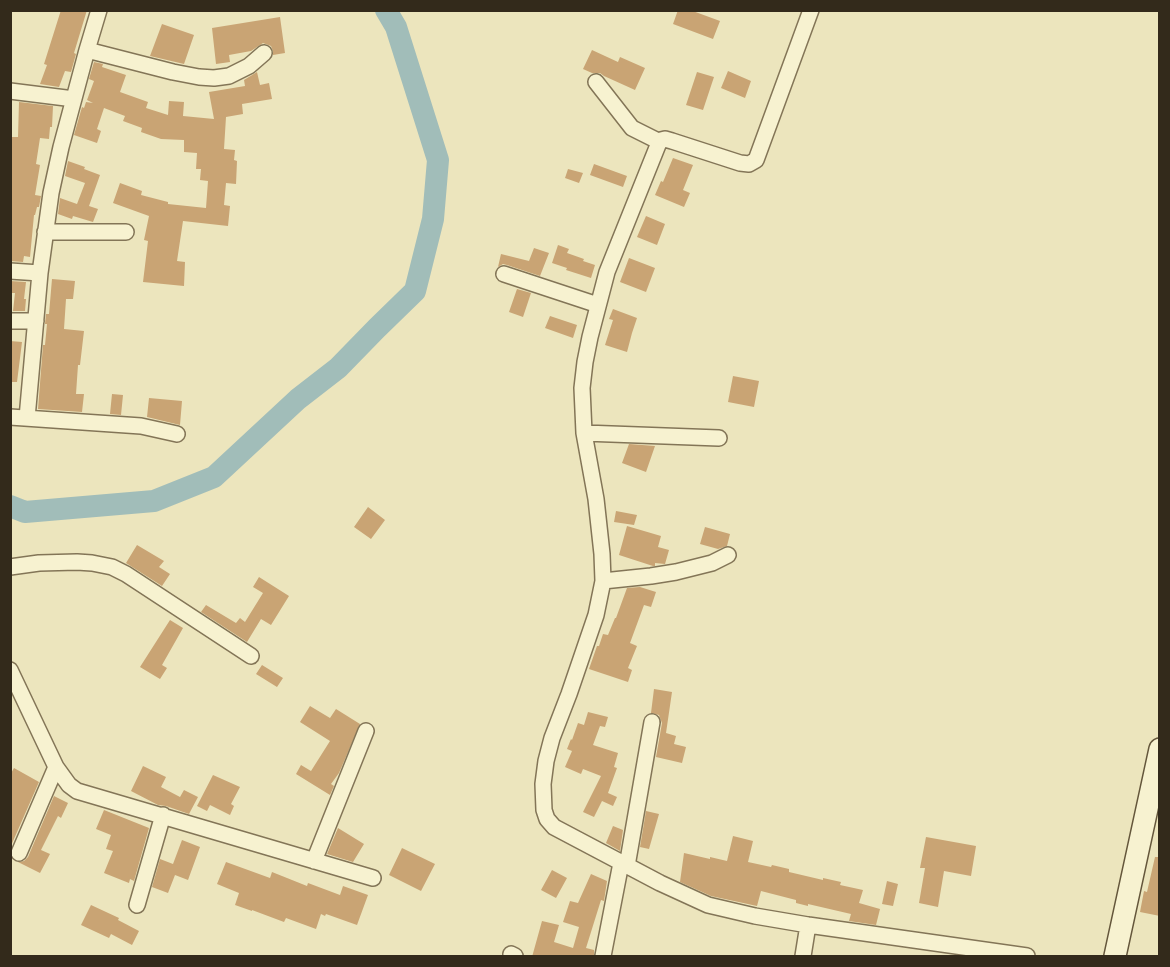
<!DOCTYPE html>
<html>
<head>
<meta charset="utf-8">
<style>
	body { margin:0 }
	#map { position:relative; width:1170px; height:967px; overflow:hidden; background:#ece5bd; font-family:"IBM Plex Serif",serif }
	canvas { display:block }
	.frame { position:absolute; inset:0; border:12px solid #332a1b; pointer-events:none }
</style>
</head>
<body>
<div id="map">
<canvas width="1170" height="967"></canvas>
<div class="frame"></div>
</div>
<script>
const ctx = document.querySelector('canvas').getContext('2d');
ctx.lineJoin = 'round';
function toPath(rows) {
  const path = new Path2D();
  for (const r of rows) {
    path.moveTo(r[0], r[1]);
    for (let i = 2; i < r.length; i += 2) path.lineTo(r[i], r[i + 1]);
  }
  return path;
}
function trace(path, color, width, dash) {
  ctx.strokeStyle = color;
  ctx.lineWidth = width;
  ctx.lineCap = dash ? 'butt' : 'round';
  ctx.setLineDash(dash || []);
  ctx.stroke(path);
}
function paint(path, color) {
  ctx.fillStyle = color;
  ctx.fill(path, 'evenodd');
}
const river = toPath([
	[10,506,25,512,154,501,214,477,298,399,338,368,377,328,415,291,433,219,438,160,396,27,386,10]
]);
const building = toPath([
	[61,10,87,10,74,53,76,54,71,72,65,71,59,87,40,84,47,65,44,64],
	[678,10,690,10,720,21,713,39,673,24],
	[280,17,285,53,273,55,273,51,271,46,263,43,251,51,229,55,230,62,216,64,212,28],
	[162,24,194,35,184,64,150,56],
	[592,50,618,62,620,57,645,68,635,90,604,76,600,73,592,73,583,69],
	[94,62,103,64,102,67,126,75,120,92,148,102,146,108,168,115,169,101,184,102,183,116,214,119,209,92,245,86,244,80,257,72,260,85,269,83,272,99,242,104,243,114,226,117,224,149,235,150,234,160,237,161,236,184,226,183,224,205,230,206,228,226,183,221,177,261,185,262,184,286,143,282,148,241,144,240,149,216,113,203,120,183,142,191,141,195,168,202,168,204,206,208,208,181,200,180,201,169,196,169,197,153,184,152,184,140,161,139,141,132,142,128,123,121,125,116,104,108,97,129,101,131,97,143,74,135,82,107,84,108,86,102,93,103,87,100,94,81,89,79],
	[728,71,751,81,745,98,721,88],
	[697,72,714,77,703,110,686,105],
	[19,102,53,106,52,127,50,127,49,139,40,138,36,164,40,165,35,195,41,196,39,207,37,207,35,215,34,215,30,257,24,256,23,262,10,261,10,146,12,137,18,137],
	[673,158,693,165,683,190,690,193,684,207,655,195,661,181,663,182],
	[68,161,85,167,84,169,100,175,89,206,98,209,93,222,73,216,72,219,58,214,60,198,77,204,85,183,65,176],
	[594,164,627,176,623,187,590,175],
	[568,169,583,173,579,183,565,178],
	[646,216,665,224,657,245,637,237],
	[558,245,569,249,567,253,584,259,583,261,595,265,591,278,566,270,567,268,552,263],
	[534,248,549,253,540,276,507,265,503,264,498,267,501,254,529,261],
	[629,258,655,268,646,292,620,282],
	[52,279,75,281,73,299,66,299,64,329,84,331,80,365,78,365,76,394,84,394,82,412,38,409,43,345,45,345,47,324,45,324,46,314,49,314],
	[10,281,26,282,24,299,26,299,25,311,13,311,15,293,10,293],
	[517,289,531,293,523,317,509,312],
	[613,309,637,318,632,333,627,352,605,345,613,320,609,319],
	[550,316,577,325,573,338,545,328],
	[10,341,22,342,17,382,10,382],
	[733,376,759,381,754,407,728,402],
	[112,394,123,395,121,415,110,414],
	[149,398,182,401,180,425,147,417],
	[629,444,655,446,646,472,622,463],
	[368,507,385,520,371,539,354,527],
	[616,511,637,515,634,525,614,522],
	[627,526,661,536,658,547,669,550,665,564,655,563,655,566,653,566,619,555],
	[705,527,730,534,727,546,718,549,700,544],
	[137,545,164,561,159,567,170,574,162,586,126,563],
	[259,577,289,596,271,625,261,619,247,642,201,612,206,605,236,623,240,618,245,622,263,593,253,587],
	[640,587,656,592,651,607,644,605,630,643,637,646,628,668,632,670,628,682,589,669,597,646,599,646,603,634,608,635,615,618,616,618,627,588],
	[170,620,183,628,162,665,167,668,160,679,140,667],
	[262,665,283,678,277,687,256,674],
	[654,689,672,692,666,733,676,736,674,744,686,747,682,763,656,757,662,723,659,715,651,713],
	[310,706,330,718,336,709,360,724,339,773,331,784,334,786,330,795,296,774,301,765,311,771,330,741,300,722],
	[588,712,608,717,605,727,600,726,593,745,618,753,614,767,617,768,608,793,617,797,613,806,602,801,594,817,583,812,601,776,583,769,581,774,565,767,572,751,567,749,571,739,572,740,578,723,584,725],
	[143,766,166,777,161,787,180,797,184,790,198,797,189,814,166,806,158,805,131,791],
	[14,768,39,782,10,848,10,775],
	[213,775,240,787,231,804,234,806,230,815,210,805,207,811,197,806],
	[54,796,68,803,61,818,58,816,41,850,50,854,40,873,18,862,24,861,28,857],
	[104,810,149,828,134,881,130,879,129,883,104,873,113,851,106,849,111,835,96,829],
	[646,811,659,814,649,849,640,847],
	[613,826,623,830,620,851,606,843],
	[338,828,364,844,353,862,327,854],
	[733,836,753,841,748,862,771,867,772,865,789,869,789,872,823,880,823,878,841,882,840,885,863,890,859,903,880,909,876,925,849,921,851,914,808,904,808,906,796,903,796,900,761,891,757,906,711,896,680,882,684,853,710,859,710,857,727,861],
	[926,837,976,846,971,876,944,871,938,907,919,903,925,868,920,868],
	[182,840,200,847,188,880,175,875,168,893,152,887,160,859,173,864],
	[402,848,435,864,421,891,389,875],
	[1155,857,1160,857,1160,916,1140,912,1144,891,1147,892],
	[226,862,270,878,272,872,307,886,308,883,340,895,343,886,368,895,357,925,326,914,325,916,321,914,316,929,286,918,284,922,252,910,252,911,235,905,239,893,217,884],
	[552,870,567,878,556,898,541,890],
	[591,874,607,881,604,901,601,900,586,948,594,950,594,957,532,957,542,921,559,925,554,942,573,948,579,927,563,922,570,901,578,903],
	[887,881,898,884,893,906,882,904],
	[91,905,119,918,118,920,139,931,132,945,111,934,109,938,81,925]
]);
const street = toPath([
	[811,10,756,160,749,164,740,163,672,141,665,139,661,140,658,145,607,272,590,337,585,362,582,388,584,433,596,499,602,554,603,581,596,615,569,694,552,738,546,761,543,784,544,810,547,819,554,827,660,883,708,905,755,916,808,925,1027,956],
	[87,50,173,72,199,77,214,78,229,76,249,66,264,53],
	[596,82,632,128,660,142],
	[10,91,74,99],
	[45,232,126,232],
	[10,271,40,273],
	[504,274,598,305],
	[10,321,36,321],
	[10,417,141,426,177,434],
	[27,418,40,273,51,193,61,147,87,50,99,10],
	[584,433,719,438],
	[10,567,39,563,77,562,92,563,112,567,126,574,251,656],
	[603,581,651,576,676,572,712,563,728,555],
	[10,670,56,767,69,785,77,791,373,878],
	[19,853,56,767],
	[314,861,366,731],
	[627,866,652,722],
	[137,905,163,815],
	[511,954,515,956],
	[603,956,621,863],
	[803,956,808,925]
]);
const secondary = toPath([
	[1115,956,1160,749]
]);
trace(river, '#a1bdb9', 22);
paint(building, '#c9a474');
trace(street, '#837557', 18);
trace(secondary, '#64563b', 24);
trace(street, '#f7f2d0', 15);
trace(secondary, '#f7f2d0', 21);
</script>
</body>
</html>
